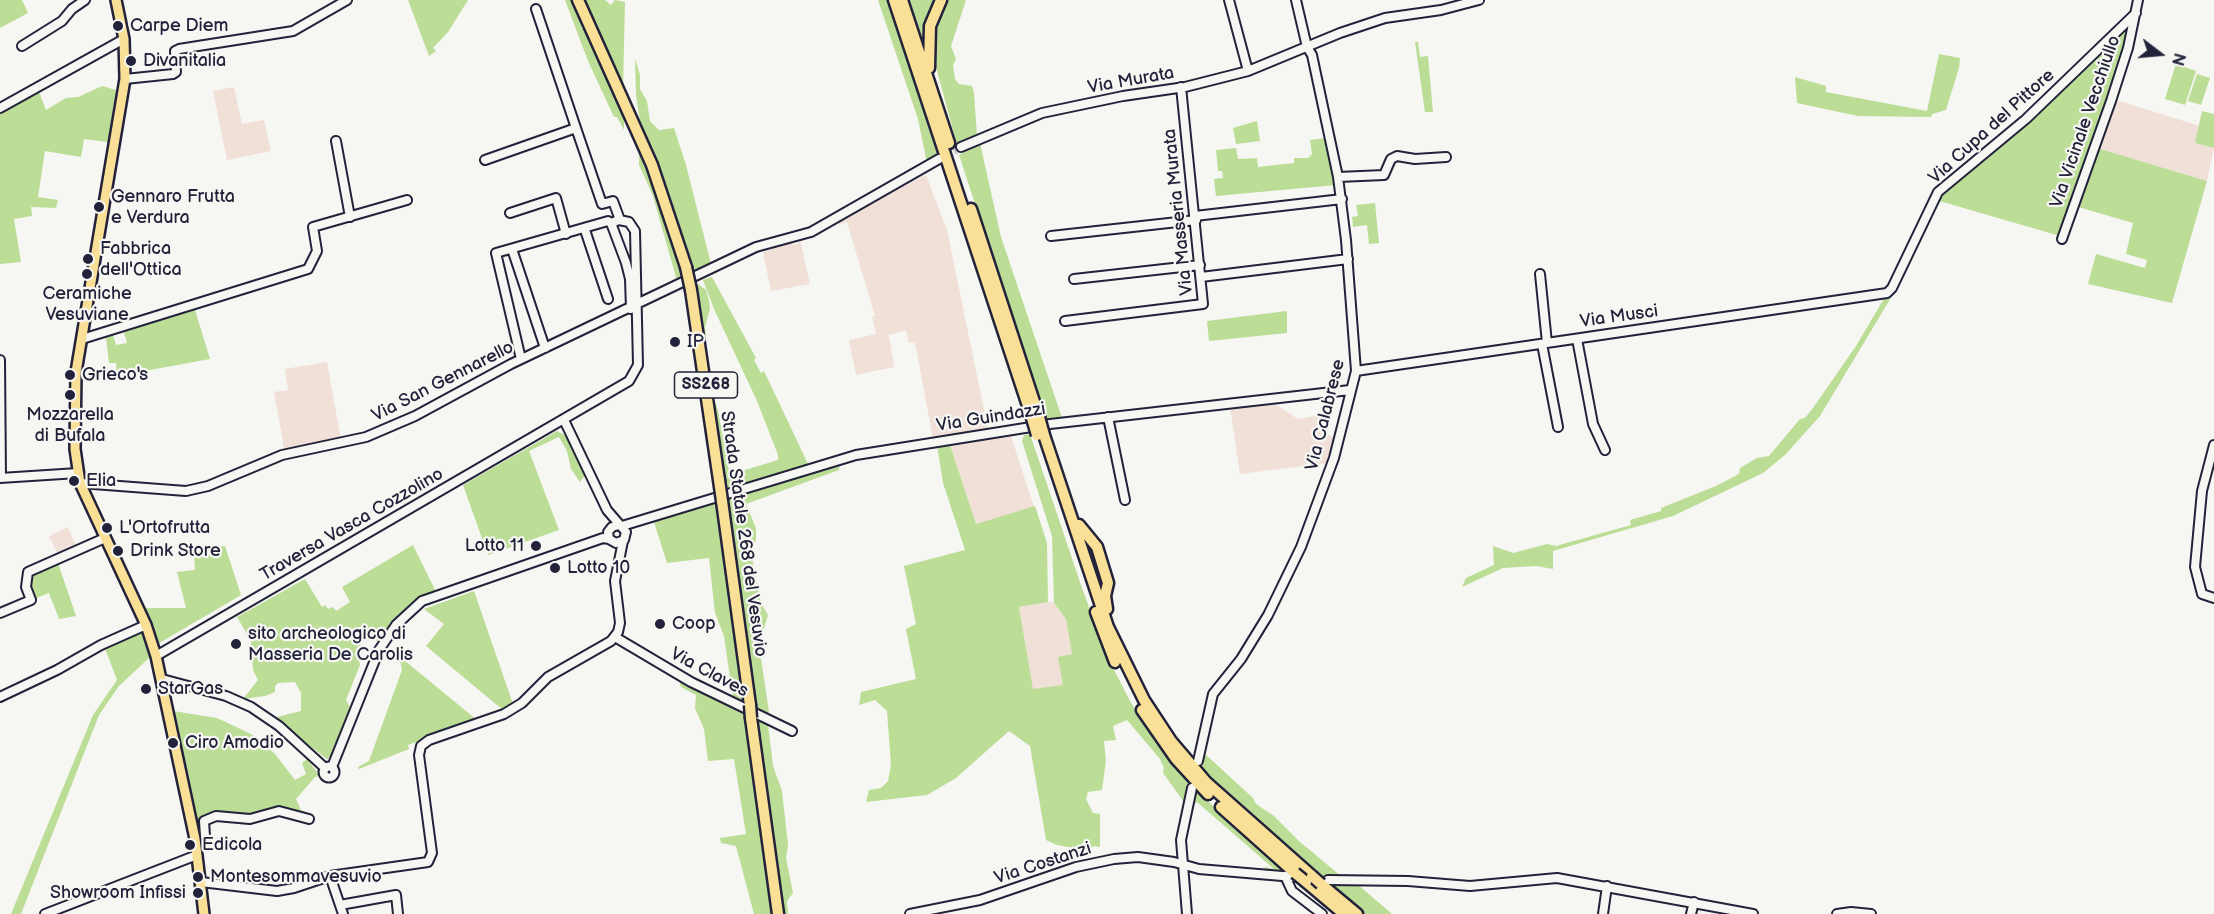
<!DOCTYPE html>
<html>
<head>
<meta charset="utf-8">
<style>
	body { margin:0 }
	#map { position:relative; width:2214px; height:914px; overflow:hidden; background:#f6f6f2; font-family:"Balsamiq Sans",sans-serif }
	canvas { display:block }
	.north { position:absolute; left:2130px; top:24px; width:60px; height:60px; -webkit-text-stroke:4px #f6f6f2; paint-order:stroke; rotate:106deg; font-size:16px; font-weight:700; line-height:24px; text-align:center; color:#22223b }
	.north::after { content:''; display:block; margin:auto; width:21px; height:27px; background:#22223b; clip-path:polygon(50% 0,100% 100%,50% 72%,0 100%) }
</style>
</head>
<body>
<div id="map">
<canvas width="2214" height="914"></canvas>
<div class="north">N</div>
</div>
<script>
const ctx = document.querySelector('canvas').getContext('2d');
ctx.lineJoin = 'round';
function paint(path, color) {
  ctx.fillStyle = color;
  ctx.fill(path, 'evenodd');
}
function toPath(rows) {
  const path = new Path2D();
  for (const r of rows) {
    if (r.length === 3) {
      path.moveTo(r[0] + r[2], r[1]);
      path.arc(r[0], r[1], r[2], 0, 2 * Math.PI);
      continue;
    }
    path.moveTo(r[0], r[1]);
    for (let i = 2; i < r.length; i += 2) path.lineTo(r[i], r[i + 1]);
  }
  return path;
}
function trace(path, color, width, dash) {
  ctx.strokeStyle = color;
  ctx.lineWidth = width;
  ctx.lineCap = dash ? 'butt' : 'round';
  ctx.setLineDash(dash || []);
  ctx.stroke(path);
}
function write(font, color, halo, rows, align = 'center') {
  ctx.font = font + ' "Balsamiq Sans",sans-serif';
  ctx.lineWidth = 4.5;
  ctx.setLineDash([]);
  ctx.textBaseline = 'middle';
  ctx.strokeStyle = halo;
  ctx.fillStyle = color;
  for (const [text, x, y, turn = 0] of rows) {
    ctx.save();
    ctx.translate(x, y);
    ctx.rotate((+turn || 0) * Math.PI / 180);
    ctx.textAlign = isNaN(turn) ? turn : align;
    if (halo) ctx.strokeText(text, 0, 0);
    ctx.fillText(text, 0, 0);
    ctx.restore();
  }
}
const built = toPath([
	[234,87,242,124,264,120,271,151,227,160,213,91],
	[2113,99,2200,126,2195,143,2214,148,2207,181,2094,147],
	[926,175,947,230,988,429,933,439,915,342,909,343,906,330,889,335,894,367,856,375,849,340,876,334,872,317,875,316,847,222,840,225,836,221],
	[800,239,810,284,771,291,763,252,790,242,793,245,799,243],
	[327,362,341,440,293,448,285,453,274,392,288,390,285,369],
	[1272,402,1298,419,1322,415,1318,428,1336,439,1328,463,1240,474,1230,407],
	[1010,433,1034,507,976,524,949,442],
	[68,527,77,548,59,557,49,536],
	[1048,602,1054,603,1066,619,1072,654,1063,685,1033,690,1019,607]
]);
const green = toPath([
	[0,0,22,0,28,13,0,28],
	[408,0,468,0,448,32,433,48,436,51,429,56],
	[565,0,573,0,624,114,624,130,617,117,614,117,588,61],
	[583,0,605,0,611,5,615,0,625,2,623,89],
	[878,0,889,0,890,3,939,156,927,163,918,119],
	[910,0,940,0,926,54],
	[947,0,966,0,951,46,956,59,953,65,955,79,959,84,972,86,974,93,977,135,957,145,932,52,937,21],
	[2132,20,2117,77,2085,159,2060,236,1936,200,2018,131],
	[1415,42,1418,42,1420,57,1428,56,1433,112,1425,112],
	[1939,54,1960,58,1959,68,1946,110,1932,114,1931,117,1858,116,1797,103,1795,77,1826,86,1826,92,1927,111],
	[635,59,640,75,640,89,647,101,650,121,659,130,674,128,686,165,711,264,692,273,661,176,642,134,636,95],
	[2176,64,2196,71,2185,105,2165,99],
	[2197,74,2210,78,2201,105,2188,101],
	[102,86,116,90,108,142,84,139,81,157,45,151,38,197,58,200,56,208,31,207,32,216,14,219,21,262,0,264,0,113,38,89,46,110,66,98,78,97],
	[2202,111,2214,114,2214,148,2195,143],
	[1257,121,1260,141,1236,144,1233,128],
	[1326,138,1336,185,1216,196,1214,179,1223,178,1222,171,1218,171,1216,150,1236,148,1238,159,1257,158,1258,167,1294,163,1294,158,1308,158,1312,154,1310,140],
	[980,143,1001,237,1062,418,1046,420,959,155],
	[2094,147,2207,181,2172,303,2088,284,2096,254,2145,268,2147,260,2126,254,2133,223,2075,206],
	[639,148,649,168,678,256,681,279,677,281,653,196,639,165],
	[1375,203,1379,243,1369,244,1367,225,1353,227,1352,217,1358,216,1356,205],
	[712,277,756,358,754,360,761,373,764,371,809,466,725,490,713,396,718,410,729,472,732,474,778,460,778,455,757,401,714,309,703,280],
	[698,284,706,290,709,300,710,309,705,327,706,338,704,339,694,285],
	[1892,296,1820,416,1785,455,1763,473,1673,516,1553,551,1553,569,1536,566,1503,568,1462,587,1466,578,1494,565,1493,546,1513,553,1547,544,1556,546,1631,525,1630,520,1661,511,1661,508,1716,486,1739,474,1740,468,1757,458,1769,456,1800,419,1805,418,1813,408,1856,346,1885,297],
	[195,310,210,359,117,376,116,363,109,363,106,338,113,335,116,345,127,343,124,332],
	[1287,311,1287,333,1209,341,1207,321],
	[557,431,568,437,586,474,580,482,571,469,567,451,559,437,529,451,559,530,488,555,463,485],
	[1030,434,1082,588,1108,658,1130,701,1154,738,1189,784,1184,802,1163,773,1164,768,1160,759,1127,720,1113,726,1116,740,1104,741,1106,761,1102,790,1088,792,1086,799,1093,813,1100,814,1100,847,1093,846,1091,851,1057,845,1046,840,1030,746,1009,731,956,778,927,795,866,802,869,790,881,788,888,781,891,765,887,711,875,700,859,705,861,692,916,679,906,629,916,624,904,566,965,550,943,483,937,445,949,442,976,524,1035,506,1047,543,1048,602,1019,607,1033,689,1063,685,1058,657,1072,654,1066,619,1054,603,1052,536,1022,441,1024,435],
	[840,464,839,470,746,504,756,528,756,540,751,553,761,603,768,615,759,645,769,712,768,716,755,712,726,499],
	[717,500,745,704,733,696,732,691,724,636,715,613,709,558,667,563,654,522],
	[413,545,436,592,413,601,383,633,381,632,378,641,363,637,358,654,360,665,346,700,351,709,333,756,327,759,273,718,301,711,301,693,295,682,278,683,275,686,275,692,265,696,243,699,258,680,253,670,251,641,237,617,305,579,322,607,325,605,328,609,333,607,336,611,350,602,342,587],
	[225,546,241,595,156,645,149,625,152,624,144,608,186,608,177,572,195,570,194,555,199,554,198,549],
	[58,563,76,616,59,619,49,593,34,599,29,585,32,574],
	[474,591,513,704,503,710,426,646,444,624,424,609],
	[140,630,151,656,119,686,99,715,21,914,11,914,93,715,117,680,104,646],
	[399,656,477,720,408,745,409,749,359,769,358,767,369,761,402,670],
	[678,677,738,707,746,717,773,914,754,914,736,846,721,843,720,838,746,834,734,759,708,761,704,729,695,708,696,695,681,687],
	[173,711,217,718,251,734,275,754,295,780,306,774,302,763,307,759,320,776,315,777,296,799,301,810,311,814,307,816,281,810,247,818,203,820,197,823],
	[755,717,768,725,773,766,782,791,788,845,786,858,793,893,787,901,788,914,782,914],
	[1204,753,1253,798,1256,804,1274,816,1300,842,1341,876,1322,877,1235,803,1201,768],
	[1196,790,1248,838,1292,875,1264,873,1265,867,1274,869,1197,802,1191,807],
	[1327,882,1356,883,1392,914,1364,914]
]);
const minorTunnel = toPath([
	[943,157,961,147]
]);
const minor = toPath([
	[1229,0,1248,71],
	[536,9,576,128],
	[22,46,62,21,72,9,85,0],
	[125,79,173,74,176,72,175,51,179,49,293,31,347,0],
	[0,108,124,39],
	[336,141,350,217],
	[961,147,1042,113,1123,96,1185,87,1248,71,1340,33,1385,18,1441,10,1479,0],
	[485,160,576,128,602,204,613,201,620,220],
	[1338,177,1384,175,1391,159,1397,156,1415,159,1446,157],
	[510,213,556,198,566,234],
	[1195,216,1342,199],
	[585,230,608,299],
	[1051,236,1196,220],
	[2062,239,2111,101,2128,48,2138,0],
	[512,249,545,348],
	[1540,274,1547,343],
	[1201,277,1348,259],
	[1074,279,1200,265],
	[1065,321,1203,304,1181,87],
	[82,339,308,269,317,251,313,227,407,200],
	[1577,339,1593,424,1605,450],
	[1542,344,1558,427],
	[521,359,496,253,608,221,611,223,626,263,630,279,631,309],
	[0,360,1,478],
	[1356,371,1887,293,1892,288,1938,192,2026,119,2136,13],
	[1108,417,1125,500],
	[564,420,607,510,626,532,624,540,616,543,609,539,608,532,612,527,619,525],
	[2214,445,2202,491,2195,567,2202,594,2214,598],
	[0,478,78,473],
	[80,483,186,491,208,486,282,455,366,437,415,416,511,364,756,247,811,232,939,159],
	[622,526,856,455,1050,424,1350,390],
	[0,613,31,600,26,587,28,572,105,538],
	[615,637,691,682,792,731],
	[156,656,629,381,638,365,635,231,629,222,619,220,611,223],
	[162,679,226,696,251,707,279,726,325,768],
	[0,697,57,670,101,645,146,625],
	[1198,761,1213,694,1241,659,1268,615,1301,547,1334,458,1356,371,1346,240,1338,177,1312,55,1307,47,1296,0],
	[329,772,5.5],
	[332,767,379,650,396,625,422,601,603,538,609,539],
	[205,836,204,821,216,816,250,819,279,811,309,819],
	[330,876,343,914],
	[1285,876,1292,891,1322,914],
	[1328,880,1408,881,1470,886,1557,878,1753,914],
	[201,882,277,891,294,888,330,876,428,862,432,853,419,755,421,746,429,740,504,714,522,703,548,677,611,641,618,632,620,623,615,581,623,541],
	[340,905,396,895,398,914],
	[45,914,197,855],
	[910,914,980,900,1076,867,1114,859,1138,857,1174,862,1199,869,1294,877],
	[1187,914,1181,840,1192,788],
	[1603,914,1607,886],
	[1691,914,1694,902],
	[1837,914,1851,912,1871,914]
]);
const major = toPath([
	[116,0,124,39,125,79,76,372,75,449,80,483,146,625,156,656,195,839,204,914]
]);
const highway = toPath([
	[578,0,652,165,686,267],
	[894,0,1032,418],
	[902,0,949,143],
	[929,68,930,26,941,0],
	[971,209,1039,417],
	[691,290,719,480],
	[1044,435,1108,627,1144,700,1171,741,1206,782,1312,876],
	[722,501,750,705],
	[1079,525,1097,547,1108,583,1105,596,1107,609],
	[1096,612,1115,662],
	[1142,710,1176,759,1208,794],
	[751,718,778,914],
	[1221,807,1295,873],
	[1306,882,1344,914],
	[1321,884,1357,914]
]);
const highwayBridge = toPath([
	[686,267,691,290],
	[1039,417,1044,435],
	[1032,418,1037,435],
	[719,480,722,501],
	[750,705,751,718],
	[1295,873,1306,882],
	[1312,876,1321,884]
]);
const markers = [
	[118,26,6,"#22223b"],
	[131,61,6,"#22223b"],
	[99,207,6,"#22223b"],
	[88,259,6,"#22223b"],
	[87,274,6,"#22223b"],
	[675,342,6,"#22223b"],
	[70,375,6,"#22223b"],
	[70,395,6,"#22223b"],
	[74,481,6,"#22223b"],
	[107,528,6,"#22223b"],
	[536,546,6,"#22223b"],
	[118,551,6,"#22223b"],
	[555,568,6,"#22223b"],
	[660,624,6,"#22223b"],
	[236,644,6,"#22223b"],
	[146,689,6,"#22223b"],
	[173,743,6,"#22223b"],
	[190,845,6,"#22223b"],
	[198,877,6,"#22223b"],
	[198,893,6,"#22223b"]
];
const shields = [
	[706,385,63]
];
const shieldNames = [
	["SS268",706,385]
];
const poiNames = [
	["Carpe Diem",130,26],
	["Divanitalia",143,61],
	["Gennaro Frutta",111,197],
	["e Verdura",111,218],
	["Fabbrica",100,249],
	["dell'Ottica",100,270],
	["Ceramiche",87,294,"center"],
	["Vesuviane",87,315,"center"],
	["IP",687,342],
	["Grieco's",82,375],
	["Mozzarella",70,415,"center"],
	["di Bufala",70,436,"center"],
	["Elia",86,481],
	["L'Ortofrutta",119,528],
	["Lotto 11",524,546,"right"],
	["Drink Store",130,551],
	["Lotto 10",567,568],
	["Coop",672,624],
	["sito archeologico di",248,634],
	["Masseria De Carolis",248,655],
	["StarGas",158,689],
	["Ciro Amodio",185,743],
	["Edicola",202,845],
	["Montesommavesuvio",210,877],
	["Showroom Infissi",186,893,"right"]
];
const streetNames = [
	["Via Murata",1131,81,-10],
	["Via Vicinale Vecchiullo",2086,122,-71],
	["Via Cupa del Pittore",1992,127,-42],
	["Via Masseria Murata",1179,212,-96],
	["Via Musci",1619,317,-8],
	["Via San Gennarello",443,382,-27],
	["Via Calabrese",1326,415,-76],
	["Via Guindazzi",991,418,-9],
	["Traversa Vasca Cozzolino",352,525,-30],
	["Strada Statale 268 del Vesuvio",743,534,82],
	["Via Claves",709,673,28],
	["Via Costanzi",1043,864,-18]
];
paint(built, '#f1e0d8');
paint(green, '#bcdd96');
trace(minorTunnel, '#cccccd', 8, [8, 4]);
trace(minor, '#22223b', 12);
trace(major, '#22223b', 14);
trace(highway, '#22223b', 15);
trace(minor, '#f6f6f2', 8);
trace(major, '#fadf96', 9);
trace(highway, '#fadf96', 10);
trace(highwayBridge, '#22223b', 15, []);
trace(highwayBridge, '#fadf96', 10);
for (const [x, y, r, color] of markers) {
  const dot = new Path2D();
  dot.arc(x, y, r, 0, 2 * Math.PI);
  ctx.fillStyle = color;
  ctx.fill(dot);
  trace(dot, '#f6f6f2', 2);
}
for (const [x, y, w] of shields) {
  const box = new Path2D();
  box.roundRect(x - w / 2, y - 13, w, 26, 4.5);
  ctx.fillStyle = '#f6f6f2';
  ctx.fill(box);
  trace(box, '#22223b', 1.5);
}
write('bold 16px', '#22223b', null, shieldNames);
write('18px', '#22223b', '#f6f6f2', poiNames, 'left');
write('18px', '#22223b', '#f6f6f2', streetNames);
</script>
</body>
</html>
